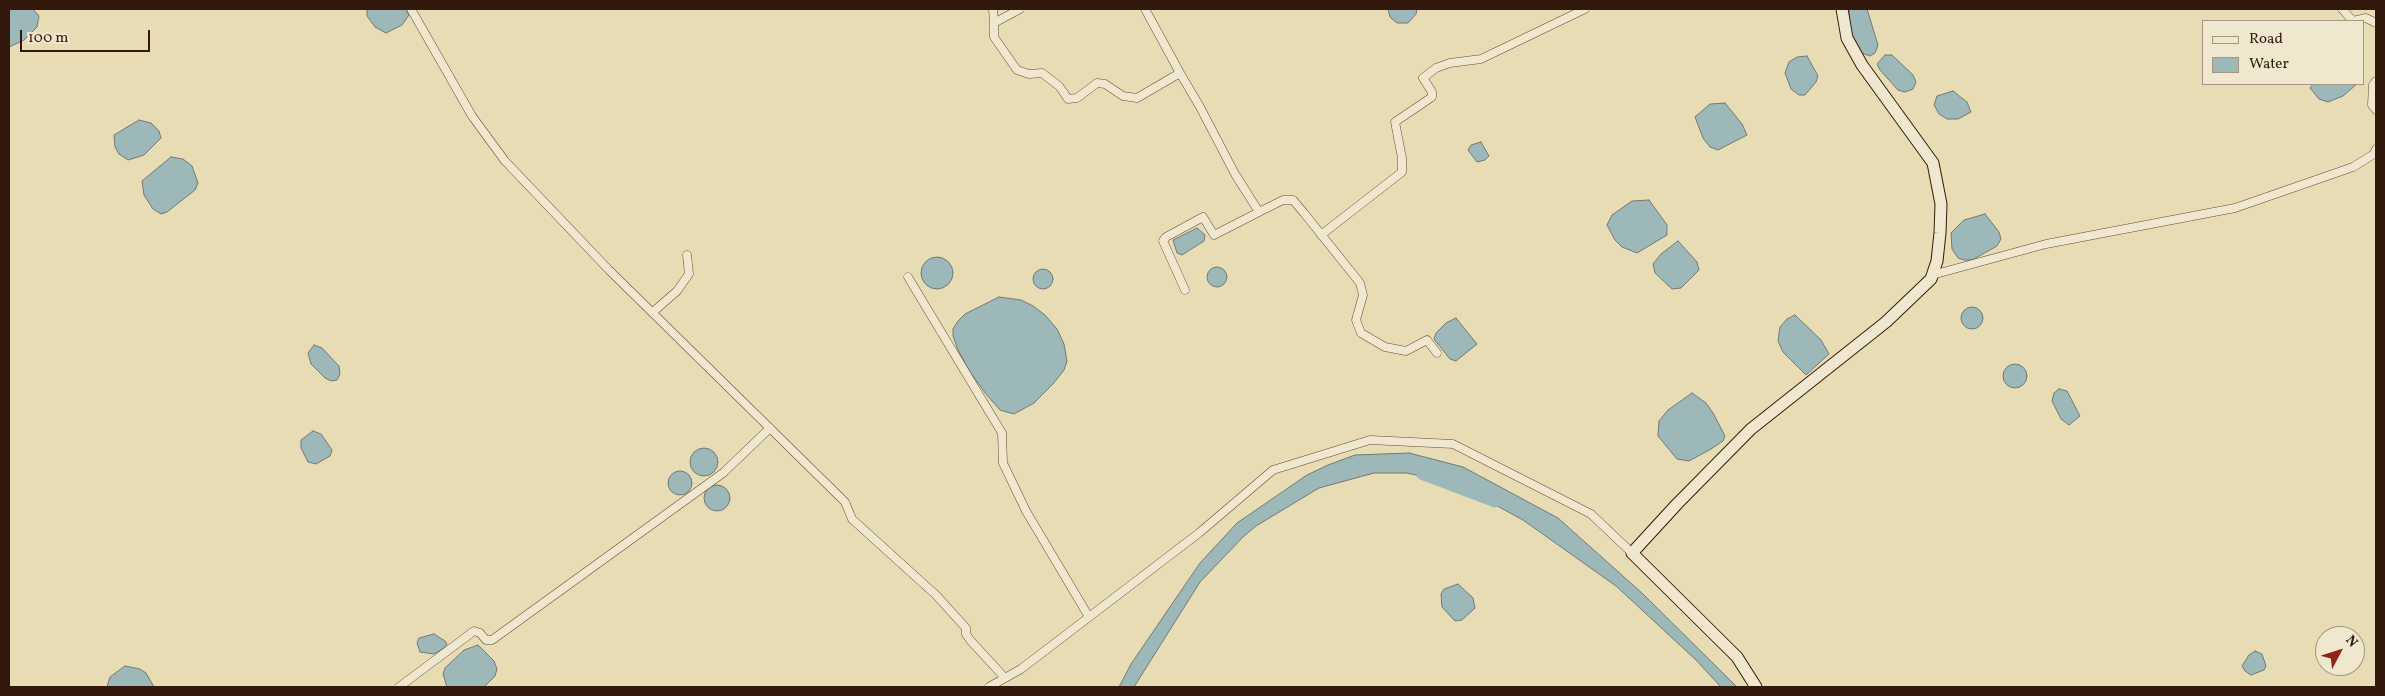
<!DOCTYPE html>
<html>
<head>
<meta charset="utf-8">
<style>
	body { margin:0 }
	#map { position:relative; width:2385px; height:696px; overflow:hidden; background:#e8dcb4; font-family:Vollkorn,serif }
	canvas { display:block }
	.frame { position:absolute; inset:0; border:10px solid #33190b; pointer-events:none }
	.legend { position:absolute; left:2202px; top:20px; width:162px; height:65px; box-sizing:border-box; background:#f0e8ce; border:1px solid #a49580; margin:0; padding:6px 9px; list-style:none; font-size:15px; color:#33190b }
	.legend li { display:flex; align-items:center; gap:10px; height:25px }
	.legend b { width:25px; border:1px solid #a49580 }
	.north { position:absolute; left:2315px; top:626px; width:50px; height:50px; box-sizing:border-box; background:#f0e8ce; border:1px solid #a49580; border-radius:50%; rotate:50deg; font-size:14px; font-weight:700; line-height:20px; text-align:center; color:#33190b }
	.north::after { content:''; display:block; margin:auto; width:18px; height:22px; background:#8f2418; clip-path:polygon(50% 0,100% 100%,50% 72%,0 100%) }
	.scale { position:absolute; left:20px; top:30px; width:130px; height:22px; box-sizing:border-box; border:2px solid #33190b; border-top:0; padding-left:6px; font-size:15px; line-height:18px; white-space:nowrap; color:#33190b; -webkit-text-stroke:4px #f0e8ce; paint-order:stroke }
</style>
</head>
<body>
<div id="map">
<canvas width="2385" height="696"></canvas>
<div class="frame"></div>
<ul class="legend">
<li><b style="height:6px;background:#f0e8ce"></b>Road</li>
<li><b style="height:14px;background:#9db8b9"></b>Water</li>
</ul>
<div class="north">N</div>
<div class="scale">100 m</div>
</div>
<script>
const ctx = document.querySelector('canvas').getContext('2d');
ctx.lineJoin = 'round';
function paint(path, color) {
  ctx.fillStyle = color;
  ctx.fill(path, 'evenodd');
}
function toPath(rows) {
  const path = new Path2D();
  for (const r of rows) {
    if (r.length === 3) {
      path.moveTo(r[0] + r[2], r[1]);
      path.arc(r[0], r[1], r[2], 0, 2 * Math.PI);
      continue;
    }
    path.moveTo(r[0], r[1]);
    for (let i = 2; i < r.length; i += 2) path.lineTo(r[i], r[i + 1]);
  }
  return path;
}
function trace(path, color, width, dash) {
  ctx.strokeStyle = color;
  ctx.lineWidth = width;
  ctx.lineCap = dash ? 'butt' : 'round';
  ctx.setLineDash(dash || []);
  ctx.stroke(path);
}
const water = toPath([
	[9,9,33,9,39,16,37,27,24,40,9,47,9,9],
	[367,9,406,9,409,15,402,25,386,33,375,27,367,16,367,9],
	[1388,9,1417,9,1416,14,1408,23,1397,23,1390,17,1388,9],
	[1849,9,1867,9,1878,45,1875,53,1870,56,1862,53,1855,46,1850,36,1849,9],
	[1885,55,1892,55,1913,75,1916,82,1913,89,1905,92,1898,90,1880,70,1877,64,1885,55],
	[1807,56,1818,76,1816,82,1805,95,1799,95,1791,89,1785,73,1789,62,1797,57,1807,56],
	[2313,84,2357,84,2343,96,2328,102,2319,99,2310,88,2313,84],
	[1953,91,1967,102,1971,112,1958,119,1947,119,1939,114,1934,105,1937,96,1953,91],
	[1725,103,1742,124,1747,135,1718,150,1710,147,1703,138,1695,117,1710,104,1725,103],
	[139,120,151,123,159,131,161,138,144,155,128,160,119,154,115,147,114,135,139,120],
	[1481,142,1489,156,1485,160,1477,162,1468,150,1471,145,1481,142],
	[171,157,183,159,192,166,198,183,195,190,167,212,161,214,153,209,144,195,142,181,171,157],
	[1649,200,1667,225,1667,235,1637,253,1622,247,1615,240,1607,225,1612,215,1632,201,1649,200],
	[1985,214,1999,232,2001,239,1997,246,1972,260,1964,260,1958,258,1952,249,1951,233,1964,220,1985,214],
	[1197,228,1205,235,1204,241,1182,255,1177,253,1173,240,1197,228],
	[1678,241,1697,262,1699,270,1681,288,1672,289,1655,273,1653,264,1661,254,1678,241],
	[937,273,16],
	[1217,277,10],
	[1043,279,10],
	[999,297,1021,300,1033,306,1045,315,1057,329,1064,344,1067,361,1064,370,1053,384,1034,403,1014,414,1000,410,986,394,970,372,958,350,953,336,953,329,958,321,965,314,999,297],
	[1972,318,11],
	[1795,315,1821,340,1829,354,1806,375,1783,352,1778,341,1780,327,1787,319,1795,315],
	[1456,318,1477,344,1456,361,1450,359,1434,339,1436,333,1446,323,1456,318],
	[314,345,322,348,339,366,340,374,337,380,331,381,325,378,311,364,308,353,314,345],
	[2015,376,12],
	[2059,389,2067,391,2080,416,2069,425,2061,419,2052,401,2054,393,2059,389],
	[1692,393,1706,403,1713,413,1725,436,1723,441,1711,449,1689,461,1677,459,1658,436,1659,421,1668,410,1692,393],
	[313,431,321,434,332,450,330,456,316,464,308,462,301,448,301,440,313,431],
	[704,462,14],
	[1409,453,1463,467,1558,518,1643,594,1737,687,1721,687,1696,660,1616,586,1523,520,1479,496,1442,480,1406,473,1374,473,1319,488,1256,526,1244,536,1200,582,1134,687,1119,687,1131,664,1200,563,1237,523,1307,475,1328,465,1355,455,1409,453],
	[680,483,12],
	[717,498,13],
	[1458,584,1473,598,1475,608,1462,620,1455,621,1442,607,1441,594,1444,589,1458,584],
	[434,634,445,641,447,644,444,648,434,654,420,652,417,643,419,638,434,634],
	[478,645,494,661,497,669,495,676,484,687,447,687,443,674,445,668,464,650,478,645],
	[2255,651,2262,654,2266,666,2264,670,2251,675,2245,671,2242,666,2249,655,2255,651],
	[125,666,140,669,146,673,154,687,107,687,110,677,125,666]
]);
const canal = toPath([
	[1421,475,1495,503]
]);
const minor = toPath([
	[411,9,472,116,505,161,609,270,845,502,852,519,936,595,966,628,966,634,970,640,1005,678],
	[993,9,994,23],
	[1020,9,994,23,994,37,1017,70,1029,74,1042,73,1059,86,1068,99,1077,98,1097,83,1105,84,1123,96,1137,98,1180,73,1200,107,1235,174,1259,212,1214,235,1203,217,1166,237,1163,241,1185,290],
	[1145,9,1180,73],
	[2342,9,2353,21,2366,18,2376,23],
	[2376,81,2373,85,2372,105,2376,110],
	[1259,212,1283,200,1293,200,1304,213,1360,283,1363,295,1356,320,1361,333,1385,347,1406,351,1427,340,1437,353],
	[1321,235,1402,172,1402,158,1395,122,1432,97,1432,92,1423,78,1436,68,1450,63,1481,59,1585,9],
	[1932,275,2046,244,2235,208,2353,167,2374,154,2376,149],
	[908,277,1002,433,1003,463,1026,511,1089,617],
	[653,312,677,291,689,274,687,255],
	[399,687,474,631,480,633,486,640,492,640,723,473,770,428],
	[989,687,1021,669,1199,533,1273,470,1370,440,1453,444,1591,514,1632,553]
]);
const secondary = toPath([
	[1756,687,1737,657,1632,553,1677,504,1751,429,1886,322,1931,279,1937,261,1940,233,1941,204,1933,163,1862,65,1847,38,1842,9]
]);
paint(water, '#9db8b9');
trace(water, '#737873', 1);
trace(canal, '#9db8b9', 9);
trace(minor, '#604a35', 9);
trace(secondary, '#33190b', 13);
trace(minor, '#f0e8ce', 8);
trace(secondary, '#f0e8ce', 11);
</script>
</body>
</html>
